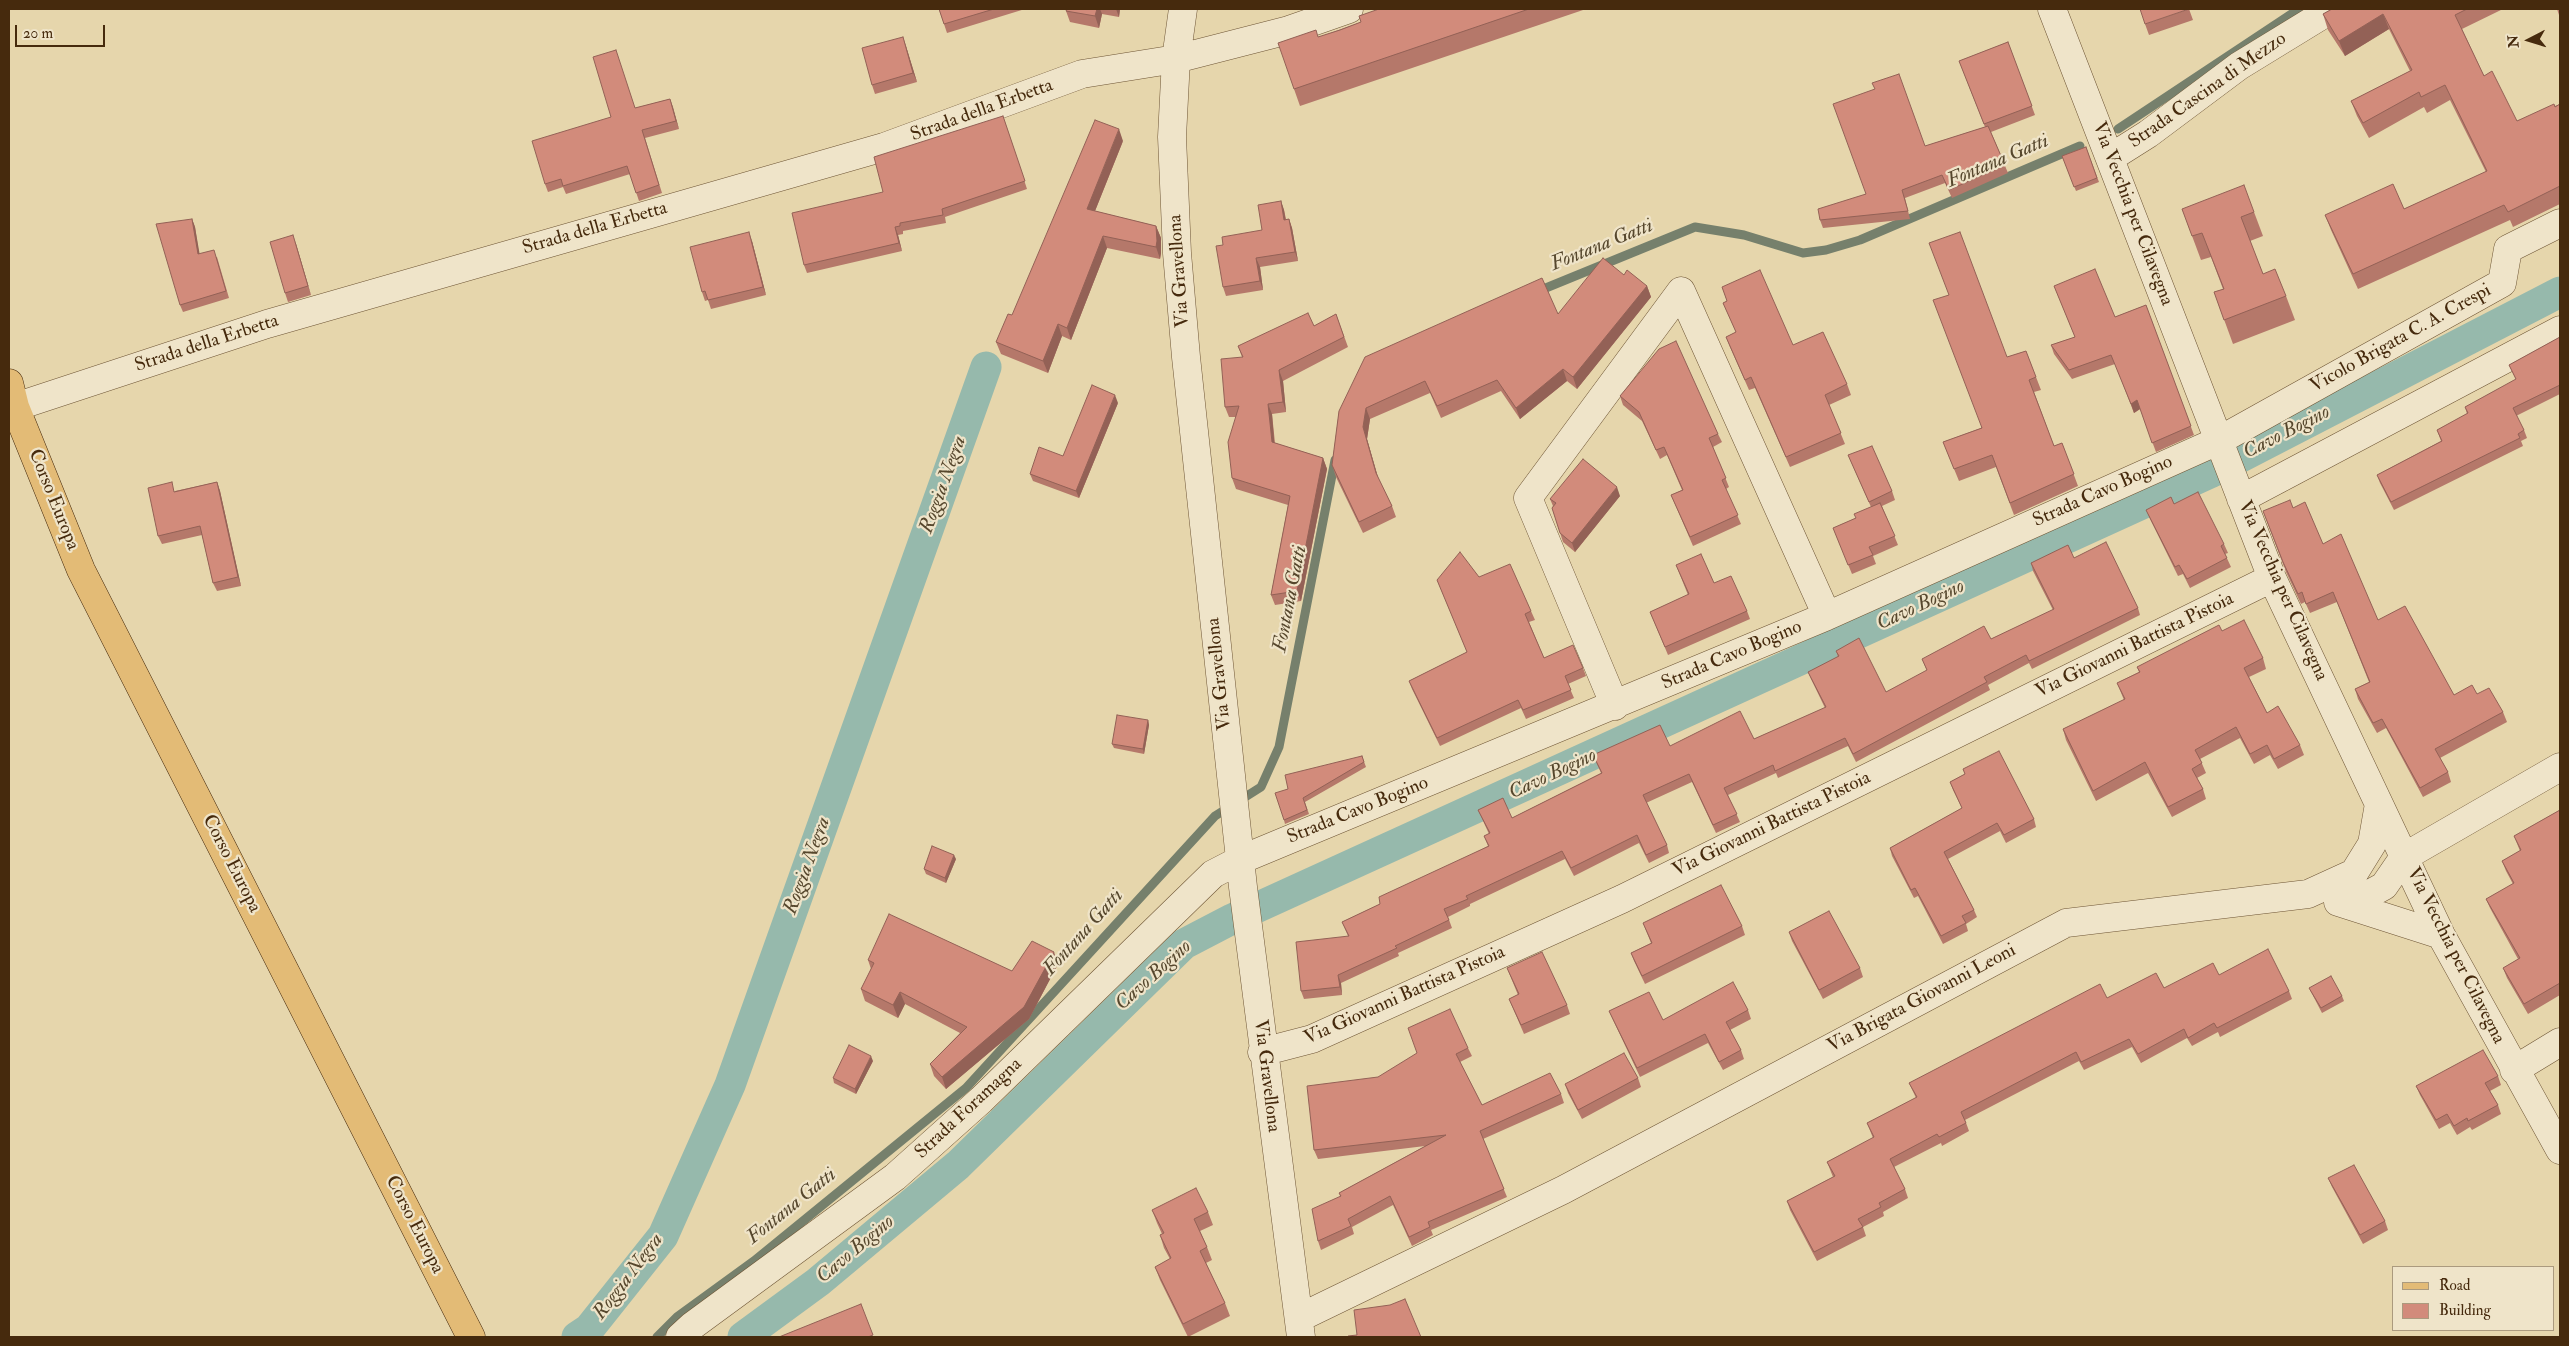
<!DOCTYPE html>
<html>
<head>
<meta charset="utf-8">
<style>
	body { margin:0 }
	#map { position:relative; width:2569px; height:1346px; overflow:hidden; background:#e6d6ac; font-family:"IM FELL Double Pica",serif }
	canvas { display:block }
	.frame { position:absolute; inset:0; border:10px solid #462a0d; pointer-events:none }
	.legend { position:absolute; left:2392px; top:1266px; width:162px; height:65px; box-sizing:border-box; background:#efe4c9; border:1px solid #ab9a7e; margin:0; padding:6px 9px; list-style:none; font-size:15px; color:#462a0d }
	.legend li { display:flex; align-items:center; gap:10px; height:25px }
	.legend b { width:25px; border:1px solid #ab9a7e }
	.north { position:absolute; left:2504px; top:15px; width:50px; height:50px; -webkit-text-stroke:4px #efe4c9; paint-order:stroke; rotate:265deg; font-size:14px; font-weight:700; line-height:20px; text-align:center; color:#462a0d }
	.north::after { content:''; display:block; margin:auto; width:18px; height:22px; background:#462a0d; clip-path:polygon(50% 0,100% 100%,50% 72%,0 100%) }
	.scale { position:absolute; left:15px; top:25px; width:90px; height:22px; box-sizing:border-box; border:2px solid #462a0d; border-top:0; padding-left:6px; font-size:15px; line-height:18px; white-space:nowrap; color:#462a0d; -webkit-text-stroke:4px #efe4c9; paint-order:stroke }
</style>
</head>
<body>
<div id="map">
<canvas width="2569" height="1346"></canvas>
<div class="frame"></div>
<ul class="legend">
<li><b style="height:6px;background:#e3bb76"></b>Road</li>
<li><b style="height:14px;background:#d28b7b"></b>Building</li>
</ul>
<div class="north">N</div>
<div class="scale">20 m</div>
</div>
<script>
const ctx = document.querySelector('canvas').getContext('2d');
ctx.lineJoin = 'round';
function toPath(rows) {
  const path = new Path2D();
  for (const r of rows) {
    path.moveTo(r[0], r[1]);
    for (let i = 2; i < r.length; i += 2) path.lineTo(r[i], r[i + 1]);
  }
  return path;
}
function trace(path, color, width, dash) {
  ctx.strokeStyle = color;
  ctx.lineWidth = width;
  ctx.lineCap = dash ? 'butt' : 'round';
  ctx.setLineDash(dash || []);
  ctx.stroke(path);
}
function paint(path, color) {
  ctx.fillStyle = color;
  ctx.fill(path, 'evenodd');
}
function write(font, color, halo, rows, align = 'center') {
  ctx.font = font + ' "IM FELL Double Pica",serif';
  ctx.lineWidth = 4.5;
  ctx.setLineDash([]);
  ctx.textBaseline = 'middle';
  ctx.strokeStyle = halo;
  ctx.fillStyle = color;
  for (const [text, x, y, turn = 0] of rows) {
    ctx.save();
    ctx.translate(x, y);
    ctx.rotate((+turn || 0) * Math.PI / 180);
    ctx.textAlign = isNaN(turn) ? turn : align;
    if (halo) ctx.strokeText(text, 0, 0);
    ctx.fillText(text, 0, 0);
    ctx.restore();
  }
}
const stream = toPath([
	[2118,129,2299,9],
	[1536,292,1695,227,1744,235,1803,253,1826,250,1860,240,2080,146],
	[657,1337,677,1317,754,1261,966,1088,1215,816,1261,787,1279,747,1335,460]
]);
const canal = toPath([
	[577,1337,589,1329,663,1236,730,1085,986,367],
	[743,1337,818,1282,958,1165,1184,944,1232,919,2210,473,2560,292]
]);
const minor = toPath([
	[1183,9,1176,59,1172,137,1177,253,1186,357,1243,887,1301,1337],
	[2052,9,2272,578,2441,935,2560,1150],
	[2110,158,2148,134,2239,66,2332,9],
	[15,407,267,324,884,147,1082,74,1176,59,1289,30,1349,9],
	[2241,499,2560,330],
	[1615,706,1528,498,1681,291,1827,616],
	[2338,902,2441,935],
	[2349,905,2384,886,2404,857,2560,767],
	[1262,1052,1312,1039,1622,899,2272,578],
	[2514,1070,2560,1042],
	[1299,1318,1563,1190,2066,923,2308,894,2354,873,2372,844,2379,804],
	[680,1337,692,1326,895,1177,981,1100,1213,874,1240,860,1827,616,2220,440,2502,283,2508,249,2560,223]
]);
const major = toPath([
	[9,383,15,407,81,570,471,1337]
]);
const wall = toPath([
	[939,9,1025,9,947,33],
	[1067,9,1120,9,1119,17,1102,14,1099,28,1070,22,1066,11],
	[1379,9,1586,9,1300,106,1294,89,1319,37,1361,22],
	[2189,9,2193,20,2149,35,2145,24],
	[2332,9,2503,9,2462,29,2484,76,2517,121,2560,104,2560,204,2513,227,2510,220,2358,289,2331,230,2325,215,2404,209,2486,172,2450,100,2427,113,2424,107,2369,138,2357,116,2351,101,2410,71,2389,29,2345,56,2328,30,2323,14],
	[2557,9,2560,9,2560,17,2559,15],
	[903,37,917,82,875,94,872,85],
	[2008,42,2035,115,1991,132,2008,173,1952,198,1945,183,1905,198,1910,219,1823,228,1820,220,1866,194,1925,146,1985,127,1959,61],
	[670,99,679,129,645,138,662,193,639,201,630,174,566,194,563,187,548,192,545,184,611,117,635,108],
	[1003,116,1027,189,945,217,946,223,903,231,903,234,898,235,902,251,807,273,804,265,883,192],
	[1123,141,1095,211,1156,226,1161,238,1161,253,1160,259,1107,248,1071,340,1062,336,1048,373,1001,354,996,342],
	[2086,147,2099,182,2076,191,2062,156],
	[1281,201,1284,210,1286,219,1289,219,1292,228,1298,261,1260,267,1263,290,1226,296,1223,287,1223,245,1262,230],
	[2182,209,2254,212,2263,236,2250,241,2263,274,2286,296,2295,320,2233,344,2214,292,2223,289,2211,257,2201,260],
	[192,219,195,227,199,254,217,257,229,298,183,312,180,305],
	[752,241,766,295,711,309,708,300,705,301,702,292],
	[296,244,311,295,288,302,285,293],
	[1624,275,1647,286,1651,297,1577,389,1567,381,1520,419,1501,391,1441,418,1430,393,1370,419,1367,439,1378,478,1392,506,1396,517,1363,533,1336,477,1332,465,1339,411,1558,314],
	[2054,286,2115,317,2146,305,2194,435,2156,452,2140,409,2134,413,2115,364,2072,379,2054,354,2051,345,2075,337],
	[1722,287,1793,345,1847,384,1851,395,1829,405,1845,444,1790,467,1755,388,1749,390,1730,347,1726,337,1736,332,1723,303,1727,301],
	[1336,314,1348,347,1283,381,1286,412,1272,414,1275,443,1323,458,1327,469,1301,601,1275,605,1271,595,1288,505,1236,489,1232,478,1236,417,1229,417,1225,407,1242,357,1238,346,1314,326],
	[2560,337,2560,394,2516,416,2524,430,2527,438,2521,441,2523,446,2394,510,2380,483,2377,475,2441,441,2437,430,2467,414,2465,407,2516,380,2509,365],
	[2026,351,2041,390,2034,392,2054,446,2062,443,2078,486,2014,515,1996,467,1959,481,1943,442,1981,428,2007,357],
	[1620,396,1718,434,1722,442,1713,447,1729,487,1726,489,1741,524,1693,546,1671,495,1682,490,1667,455,1660,459,1642,421,1623,405],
	[1118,403,1079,498,1033,481,1030,474,1063,456],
	[1848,455,1892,491,1895,500,1882,506,1898,545,1873,556,1876,564,1852,574,1833,528,1856,518,1871,507],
	[217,482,220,491,241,586,217,591,213,583,202,535,162,544,158,536,175,491],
	[1620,496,1575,552,1563,542,1552,508,1553,506,1550,499],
	[2174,504,2224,544,2228,553,2225,554,2231,567,2190,588,2183,574,2178,576,2150,519,2146,510],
	[2293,508,2323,544,2378,620,2454,695,2477,694,2503,712,2507,722,2440,758,2448,772,2451,782,2423,797,2386,728,2377,733,2358,699,2355,689,2369,682,2337,602,2310,613,2305,602,2301,604,2286,572,2263,511],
	[2074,558,2138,608,2140,615,2032,669,2029,663,1988,685,1990,690,1856,762,1848,746,1778,778,1776,773,1728,795,1740,822,1716,833,1692,782,1646,803,1667,845,1669,853,1649,863,1639,843,1574,876,1565,859,1470,904,1470,906,1448,917,1452,928,1398,953,1399,956,1341,983,1342,995,1304,999,1301,991,1348,936,1342,922,1380,904,1488,846,1484,836,1489,834,1478,810,1512,818,1601,773,1593,755,1670,746,1754,739,1825,708,1811,679,1808,672,1838,657,1836,651,1886,692,1927,671,1922,659,1991,639,2053,610,2033,571,2031,563],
	[1676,565,1747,611,1750,619,1668,655,1650,612,1688,595],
	[1479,577,1531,611,1535,620,1529,622,1544,658,1583,668,1586,676,1568,684,1574,698,1526,719,1521,708,1440,746,1412,689,1409,681,1467,652,1437,580],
	[2222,631,2263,658,2266,669,2249,677,2267,713,2300,745,2304,755,2278,769,2270,755,2254,764,2240,738,2200,759,2206,773,2197,778,2203,789,2206,799,2172,817,2148,773,2096,801,2066,740,2063,729,2124,700,2117,683,2139,672,2137,667],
	[1148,720,1149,725,1144,754,1114,748,1112,744],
	[1362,756,1366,767,1305,802,1309,814,1285,824,1284,820,1288,789],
	[1963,769,2034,819,2036,827,2006,843,2000,831,1948,859,1974,910,1977,917,1966,924,1968,931,1943,944,1918,896,1914,898,1892,856,1890,848,1962,808,1953,790,1950,782,1965,774],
	[2560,810,2560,995,2528,1014,2507,978,2503,968,2518,959,2490,908,2486,899,2513,884,2506,871,2502,861,2520,851,2514,836],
	[956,859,946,883,926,874,924,869],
	[1643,923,1742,926,1745,935,1645,984,1634,961,1631,953,1651,943],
	[1789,932,1860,968,1863,977,1823,999,1792,941],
	[868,960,1012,971,1058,964,1029,1019,946,1089,934,1076,930,1064,960,1033,905,1004,898,1018,865,1001,861,989,871,969],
	[1507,968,1567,1005,1570,1014,1524,1034,1509,999,1518,995],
	[2219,975,2289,991,2292,999,2220,1037,2218,1032,2192,1046,2187,1038,2141,1063,2132,1047,2084,1070,2079,1061,1965,1120,1969,1131,1942,1146,1941,1143,1894,1167,1905,1189,1908,1198,1883,1212,1884,1216,1863,1227,1866,1236,1817,1261,1790,1210,1787,1201,1833,1177,1827,1162,1873,1138,1867,1123,1916,1098,1909,1083,2107,998,2164,988],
	[2309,988,2342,996,2344,1001,2322,1013,2311,992],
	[1748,1010,1751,1019,1730,1030,1741,1050,1744,1059,1723,1070,1708,1043,1640,1077,1613,1020,1609,1011,1663,1020],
	[1468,1048,1472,1056,1460,1062,1482,1105,1561,1094,1564,1103,1483,1139,1507,1197,1431,1230,1433,1235,1412,1246,1393,1205,1352,1227,1354,1234,1321,1250,1318,1241,1340,1196,1339,1193,1425,1146,1318,1159,1314,1150,1378,1077],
	[873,1061,856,1094,834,1083,833,1078],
	[2498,1076,2501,1085,2490,1091,2498,1105,2501,1114,2472,1130,2470,1127,2457,1135,2450,1123,2439,1129,2420,1095,2416,1086],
	[1638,1078,1641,1087,1582,1119,1568,1093,1565,1084],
	[2328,1178,2385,1221,2388,1230,2363,1244,2332,1187],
	[1152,1210,1208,1212,1213,1225,1200,1231,1207,1247,1212,1260,1206,1263,1225,1303,1230,1316,1188,1337,1160,1280,1155,1267,1170,1259,1164,1248,1160,1235,1162,1234,1157,1223]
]);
const shadedWall = toPath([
	[1097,9,1100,9,1102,14,1099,28,1095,16],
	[1116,9,1120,9,1119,17],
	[2383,14,2389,29,2345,56,2339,41],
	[903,37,906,46,917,82,913,73],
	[670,99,673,107,679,129,676,121],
	[1119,129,1123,141,1091,221,1087,209],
	[1281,201,1284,210,1287,229,1284,220],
	[192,219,195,227,201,262,198,254],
	[1289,219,1292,228,1298,261,1295,252],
	[1156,226,1161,238,1161,253,1160,259,1156,247],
	[895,227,898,235,902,251,899,243],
	[749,232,752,241,766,295,763,287],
	[293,235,296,244,311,295,308,286],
	[1103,236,1107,248,1071,340,1067,328],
	[1256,258,1260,267,1263,290,1260,281],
	[1647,286,1651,297,1577,389,1573,377],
	[1058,324,1062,336,1048,373,1043,361],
	[1563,369,1567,381,1520,419,1516,408],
	[1279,370,1283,381,1286,412,1283,402],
	[1115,395,1118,403,1079,498,1076,491],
	[2137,400,2140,409,2134,413,2131,404],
	[1268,404,1272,414,1275,452,1272,442],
	[1366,408,1370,419,1367,439,1380,484,1376,473,1363,427],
	[1323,458,1327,469,1301,601,1297,591],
	[217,482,220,491,241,586,238,577],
	[1617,487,1620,496,1575,552,1572,543],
	[1148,720,1149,725,1144,754,1143,749],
	[954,855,956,859,946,883,945,878],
	[1054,952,1058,964,1029,1019,946,1089,942,1077],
	[1338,975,1341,983,1342,995,1340,987],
	[900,992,905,1004,898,1018,893,1005],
	[871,1056,873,1061,856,1094,855,1089]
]);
const building = toPath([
	[939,9,994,9,944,24,939,9],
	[1067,9,1097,9,1095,16,1066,11,1067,9],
	[1379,9,1529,9,1294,89,1278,43,1316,30,1318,37,1340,30,1361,22,1359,16,1379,9],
	[2140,9,2189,9,2145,24,2140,9],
	[2332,9,2467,9,2455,15,2484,76,2492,71,2517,121,2554,104,2555,107,2560,104,2560,186,2508,212,2504,205,2353,274,2325,215,2393,184,2404,209,2487,171,2445,85,2421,97,2419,92,2363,123,2351,101,2412,70,2383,14,2339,41,2323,14,2332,9],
	[903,37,913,73,872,85,862,48,903,37],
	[2008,42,2032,106,1984,124,1959,61,2008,42],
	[616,50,635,108,670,99,676,121,642,130,659,185,636,193,627,166,563,186,561,179,545,184,532,141,611,117,593,57,616,50],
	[1899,74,1925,146,1988,126,2005,165,1949,190,1942,175,1902,190,1908,211,1820,220,1818,209,1866,194,1833,104,1875,89,1872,83,1899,74],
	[1003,116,1025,181,942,209,943,215,900,223,900,226,895,227,899,243,804,265,792,213,883,192,874,157,1003,116],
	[1095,120,1119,129,1087,209,1156,226,1157,241,1156,247,1103,236,1067,328,1058,324,1043,361,996,342,1008,314,1012,315,1095,120],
	[2086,147,2097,178,2074,187,2062,156,2086,147],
	[2244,185,2254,212,2241,217,2263,274,2275,269,2286,296,2224,320,2214,292,2224,289,2202,233,2192,236,2182,209,2244,185],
	[1281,201,1284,220,1289,219,1295,252,1256,258,1260,281,1223,287,1216,246,1223,245,1222,237,1262,230,1258,205,1281,201],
	[192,219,198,254,214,250,226,291,180,305,156,224,192,219],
	[749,232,763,287,708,300,705,291,702,292,690,247,749,232],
	[1960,232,2007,357,2026,351,2036,377,2029,380,2054,446,2062,443,2074,474,2010,503,1992,455,1954,469,1943,442,1982,428,1933,300,1949,295,1929,243,1960,232],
	[293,235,308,286,285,293,270,242,293,235],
	[1603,258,1624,275,1627,270,1647,286,1573,377,1563,369,1516,408,1497,380,1437,406,1425,381,1366,408,1363,427,1376,473,1392,506,1359,522,1332,465,1339,411,1365,357,1542,278,1558,314,1603,258],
	[2095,269,2115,317,2146,305,2191,426,2152,443,2137,400,2131,404,2111,355,2069,370,2051,345,2075,337,2054,286,2095,269],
	[1760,270,1793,345,1823,332,1847,384,1825,395,1841,433,1786,457,1751,377,1745,380,1726,337,1736,332,1723,303,1727,301,1722,287,1760,270],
	[1308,313,1314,326,1336,314,1344,337,1279,370,1283,402,1268,404,1272,442,1323,458,1297,591,1271,595,1290,496,1232,478,1228,442,1239,406,1225,407,1221,359,1243,357,1238,346,1308,313],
	[2560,337,2560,385,2513,408,2524,430,2518,434,2520,438,2391,502,2377,475,2442,441,2437,430,2468,413,2465,407,2516,379,2509,365,2560,337],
	[1676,341,1718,434,1709,438,1726,478,1722,480,1738,515,1690,537,1671,495,1683,490,1664,447,1656,450,1639,412,1620,396,1659,349,1676,341],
	[1092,385,1115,395,1076,491,1030,474,1039,447,1063,456,1092,385],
	[1872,446,1892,491,1869,502,1848,455,1872,446],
	[1583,459,1617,487,1572,543,1560,533,1552,508,1556,503,1550,499,1583,459],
	[172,482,174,492,217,482,238,577,213,583,200,526,158,536,148,488,172,482],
	[2198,492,2224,544,2221,546,2227,558,2187,579,2179,565,2175,567,2146,510,2171,497,2174,504,2198,492],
	[2290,500,2293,508,2305,502,2323,544,2341,534,2378,620,2405,606,2454,695,2472,685,2477,694,2489,688,2503,712,2435,749,2448,772,2420,788,2382,719,2373,723,2355,689,2370,682,2333,592,2306,604,2302,592,2298,594,2283,562,2263,511,2290,500],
	[1880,503,1895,536,1869,547,1873,555,1848,565,1833,528,1856,518,1854,514,1880,503],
	[2106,542,2138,608,2029,661,2026,655,1984,677,1987,682,1853,754,1845,738,1775,771,1773,765,1724,788,1737,814,1713,825,1689,774,1643,795,1667,845,1646,855,1637,835,1571,868,1562,851,1466,896,1468,899,1444,909,1449,920,1395,946,1397,948,1338,975,1340,987,1301,991,1296,942,1349,936,1342,922,1380,904,1379,897,1489,846,1484,836,1490,833,1478,810,1503,798,1512,818,1602,773,1593,755,1660,725,1670,746,1740,711,1754,739,1826,707,1808,672,1839,656,1836,651,1859,638,1886,692,1927,670,1922,659,1984,626,1991,639,2054,609,2031,563,2068,545,2074,558,2106,542],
	[1460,552,1479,577,1510,564,1531,611,1525,614,1544,658,1573,645,1583,668,1565,676,1571,690,1523,710,1518,700,1437,738,1409,681,1467,652,1437,580,1460,552],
	[1701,554,1714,583,1731,576,1747,611,1665,647,1650,612,1689,594,1676,565,1701,554],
	[2244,620,2263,658,2244,668,2267,713,2278,706,2300,745,2274,759,2267,745,2250,754,2236,727,2195,750,2202,763,2192,769,2203,789,2168,807,2145,762,2093,791,2063,729,2125,699,2117,683,2140,672,2137,667,2219,625,2222,631,2244,620],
	[1117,715,1148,720,1143,749,1112,744,1117,715],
	[1999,751,2034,819,2004,835,1997,823,1944,852,1974,910,1962,916,1966,923,1941,936,1915,888,1911,890,1890,848,1962,808,1950,782,1965,774,1963,769,1999,751],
	[1362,756,1364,762,1303,798,1307,810,1284,820,1275,793,1288,789,1285,775,1362,756],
	[2560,810,2560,983,2524,1004,2503,968,2520,958,2486,899,2514,883,2502,861,2521,850,2514,836,2560,810],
	[932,846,954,855,945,878,924,869,932,846],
	[1721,885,1742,926,1642,976,1631,953,1652,943,1643,923,1721,885],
	[1829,911,1860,968,1819,990,1789,932,1829,911],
	[889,914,1012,971,1032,941,1054,952,1024,1007,942,1077,930,1064,967,1027,900,992,893,1005,861,989,874,963,868,960,889,914],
	[2268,949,2289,991,2217,1028,2214,1023,2188,1038,2184,1029,2138,1054,2129,1039,2081,1062,2076,1052,1961,1112,1966,1123,1939,1137,1937,1134,1890,1159,1905,1189,1879,1203,1881,1207,1858,1219,1863,1227,1814,1252,1787,1201,1835,1176,1827,1162,1874,1137,1867,1123,1917,1097,1909,1083,2100,984,2107,998,2156,973,2164,988,2213,963,2219,975,2268,949],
	[1542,952,1567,1005,1521,1025,1509,999,1519,994,1507,968,1542,952],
	[2331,976,2342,996,2321,1008,2309,988,2331,976],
	[1733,982,1748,1010,1726,1022,1741,1050,1719,1062,1705,1034,1637,1068,1609,1011,1649,992,1663,1020,1733,982],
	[1450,1009,1468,1048,1456,1054,1482,1105,1550,1073,1561,1094,1480,1131,1504,1189,1428,1222,1430,1227,1409,1237,1390,1196,1348,1219,1351,1226,1318,1241,1312,1209,1341,1196,1339,1193,1446,1135,1314,1150,1307,1086,1378,1077,1417,1053,1408,1028,1450,1009],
	[849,1045,871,1056,855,1089,833,1078,849,1045],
	[2483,1050,2498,1076,2485,1083,2498,1105,2468,1121,2467,1118,2454,1126,2447,1114,2436,1120,2416,1086,2483,1050],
	[1624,1053,1638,1078,1578,1110,1565,1084,1624,1053],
	[2354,1165,2385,1221,2360,1235,2328,1178,2354,1165],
	[1196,1188,1208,1212,1194,1219,1207,1247,1200,1251,1225,1303,1183,1324,1155,1267,1171,1258,1160,1235,1164,1233,1152,1210,1196,1188],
	[1405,1299,1421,1337,1348,1337,1348,1336,1357,1335,1354,1310,1390,1305,1405,1299],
	[861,1304,873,1335,868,1337,779,1337,861,1304]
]);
const streetNames = [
	["Strada Cascina di Mezzo",2208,91,-35],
	["Strada della Erbetta",982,111,-20],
	["Via Vecchia per Cilavegna",2132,214,69],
	["Strada della Erbetta",595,229,-16],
	["Via Gravellona",1180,271,-94],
	["Vicolo Brigata C. A. Crespi",2401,339,-29],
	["Strada della Erbetta",207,344,-18],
	["Strada Cavo Bogino",2103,492,-24],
	["Corso Europa",53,500,68],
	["Via Vecchia per Cilavegna",2282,591,66],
	["Via Giovanni Battista Pistoia",2135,646,-26],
	["Strada Cavo Bogino",1732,656,-23],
	["Via Gravellona",1220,674,-96],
	["Strada Cavo Bogino",1358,811,-22],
	["Via Giovanni Battista Pistoia",1772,825,-26],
	["Corso Europa",231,864,63],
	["Via Vecchia per Cilavegna",2455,956,63],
	["Via Giovanni Battista Pistoia",1405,996,-24],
	["Via Brigata Giovanni Leoni",1922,999,-28],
	["Via Gravellona",1266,1076,83],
	["Strada Foramagna",969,1109,-43],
	["Corso Europa",414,1225,63]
];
const waterNames = [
	["Fontana Gatti",1998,162,-23],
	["Fontana Gatti",1602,246,-22],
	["Cavo Bogino",2287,433,-27],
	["Roggia Negra",944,485,-70],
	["Fontana Gatti",1291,599,-79],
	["Cavo Bogino",1921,606,-25],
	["Cavo Bogino",1553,775,-25],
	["Roggia Negra",808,866,-70],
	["Fontana Gatti",1084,933,-48],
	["Cavo Bogino",1154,976,-42],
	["Fontana Gatti",792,1207,-39],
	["Cavo Bogino",856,1250,-40],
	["Roggia Negra",629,1277,-53]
];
trace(stream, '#76806c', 9);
trace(canal, '#96b9ac', 31);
trace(minor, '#6e5535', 29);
trace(major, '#462a0d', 29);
trace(minor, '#efe4c9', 28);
trace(major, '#e3bb76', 28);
paint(wall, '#b5786a');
paint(shadedWall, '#936156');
paint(building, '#d28b7b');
trace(building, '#936156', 1);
write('19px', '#462a0d', '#efe4c9', streetNames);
write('italic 20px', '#56472d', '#efe4c9', waterNames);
</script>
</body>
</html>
